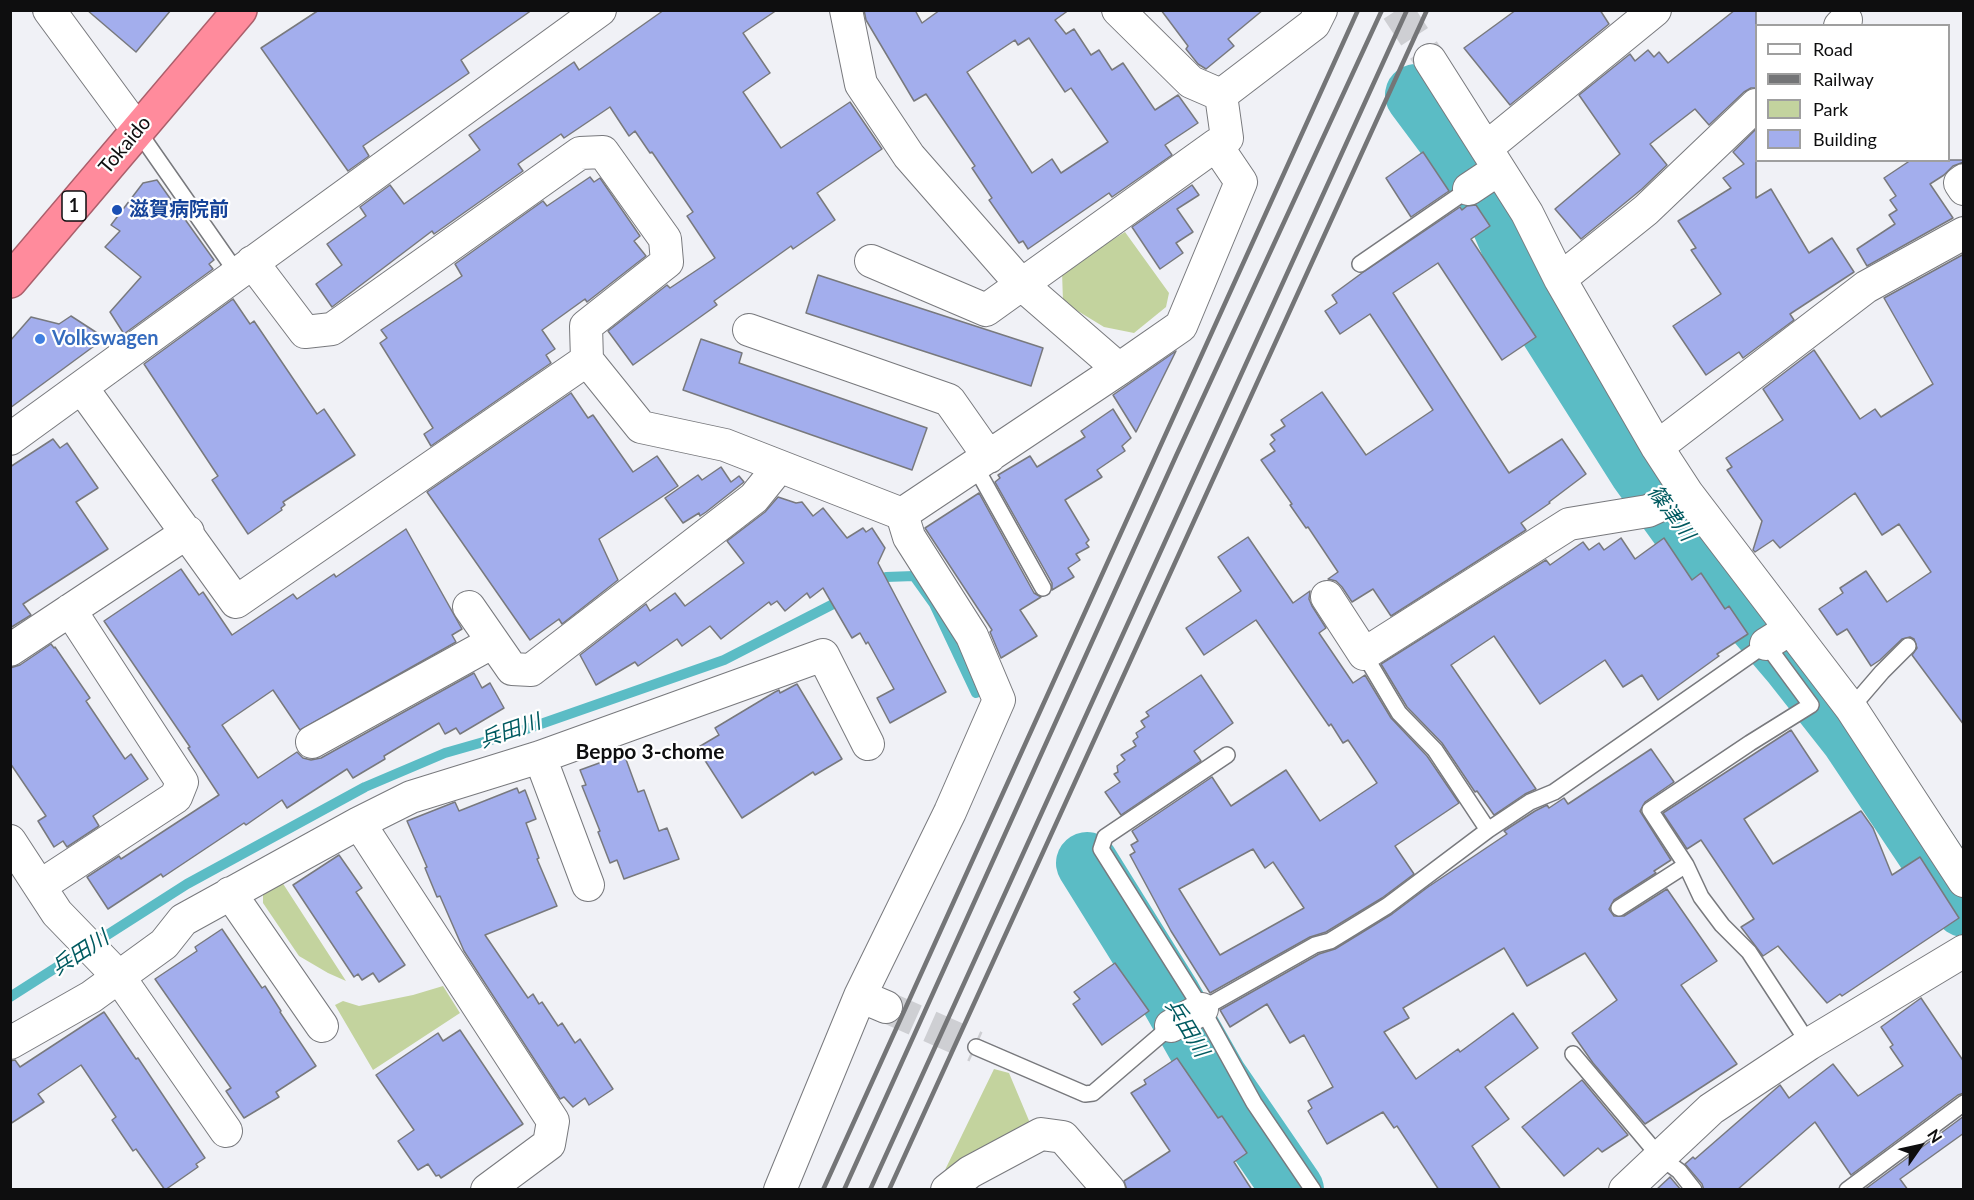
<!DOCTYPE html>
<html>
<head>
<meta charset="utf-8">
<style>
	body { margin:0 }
	#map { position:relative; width:1974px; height:1200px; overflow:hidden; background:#f0f1f6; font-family:Lato,sans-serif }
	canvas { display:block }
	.frame { position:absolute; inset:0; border:12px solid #0e0e0f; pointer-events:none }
	.legend { position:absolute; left:1755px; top:24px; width:195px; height:138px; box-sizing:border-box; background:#fff; border:2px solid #9f9f9f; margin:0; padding:8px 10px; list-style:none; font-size:18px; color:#0e0e0f }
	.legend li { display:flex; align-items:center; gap:12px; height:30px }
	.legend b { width:30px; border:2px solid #9f9f9f }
	.north { position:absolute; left:1890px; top:1116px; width:60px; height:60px; -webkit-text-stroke:4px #fff; paint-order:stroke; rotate:56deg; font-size:16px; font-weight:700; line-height:24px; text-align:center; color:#0e0e0f }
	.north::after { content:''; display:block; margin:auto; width:21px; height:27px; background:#0e0e0f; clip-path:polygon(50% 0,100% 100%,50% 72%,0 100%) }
</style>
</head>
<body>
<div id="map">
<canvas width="1974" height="1200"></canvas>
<div class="frame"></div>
<ul class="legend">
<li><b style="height:8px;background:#fff"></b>Road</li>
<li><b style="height:8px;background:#747577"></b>Railway</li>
<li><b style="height:16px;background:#c3d39e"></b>Park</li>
<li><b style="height:16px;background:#a3aeed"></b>Building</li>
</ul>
<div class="north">N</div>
</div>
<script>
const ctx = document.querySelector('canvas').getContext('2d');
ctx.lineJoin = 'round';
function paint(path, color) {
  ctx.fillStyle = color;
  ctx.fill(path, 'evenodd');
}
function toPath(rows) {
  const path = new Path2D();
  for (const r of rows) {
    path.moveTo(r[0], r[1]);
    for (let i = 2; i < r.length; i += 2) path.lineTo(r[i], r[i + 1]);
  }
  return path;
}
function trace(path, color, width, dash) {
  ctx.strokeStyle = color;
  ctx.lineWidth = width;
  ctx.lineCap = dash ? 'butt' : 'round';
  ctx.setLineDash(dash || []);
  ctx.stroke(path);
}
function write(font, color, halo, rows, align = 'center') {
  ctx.font = font + ' Lato,"Noto Sans JP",sans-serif';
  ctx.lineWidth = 4.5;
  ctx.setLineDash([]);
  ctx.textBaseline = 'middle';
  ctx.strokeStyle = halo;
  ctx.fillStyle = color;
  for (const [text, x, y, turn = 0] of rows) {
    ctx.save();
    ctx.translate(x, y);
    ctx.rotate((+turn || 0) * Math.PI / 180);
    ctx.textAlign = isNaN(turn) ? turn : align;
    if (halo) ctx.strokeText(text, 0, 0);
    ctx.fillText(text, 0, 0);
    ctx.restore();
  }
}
const green = toPath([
	[1125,232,1169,293,1166,307,1134,333,1104,327,1063,302,1062,271],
	[280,879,346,981,328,973,299,956,263,903,263,890],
	[443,986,460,1013,373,1070,335,1005,343,1001,359,1006,413,995],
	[994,1069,1009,1073,1030,1123,945,1170]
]);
const stream = toPath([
	[872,584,886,577,914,576,934,604,976,693],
	[10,997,187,884,365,787,445,753,515,733,724,660,845,598]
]);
const river = toPath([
	[1416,95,1489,193,1544,319,1639,469,1704,559,1792,662,1851,737,1964,906],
	[1087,863,1171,998,1217,1079,1293,1190]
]);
const building = toPath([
	[87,10,171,10,136,52,87,10],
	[319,10,532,10,461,60,469,73,363,146,369,156,348,171,261,48,319,10],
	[664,10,777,10,743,33,770,73,743,92,781,148,850,102,882,149,817,193,835,220,793,249,791,246,714,301,717,305,633,365,608,331,667,285,670,288,715,258,687,216,693,212,652,152,650,153,635,131,629,136,610,107,564,138,561,134,518,164,523,171,434,234,432,231,332,307,316,284,342,265,327,244,366,216,360,207,390,185,404,204,480,150,469,135,574,62,579,70,664,10],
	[864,10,915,10,922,23,940,10,1069,10,1055,20,1066,34,1074,29,1091,55,1099,50,1112,70,1123,63,1155,110,1178,95,1198,123,1165,145,1172,155,1112,197,1109,193,1028,249,1023,241,1019,243,989,200,992,198,972,168,975,166,926,94,914,101,866,20,864,10],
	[1029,38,1065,92,1071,88,1108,142,1061,173,1052,159,1032,173,967,72,1015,40,1018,45,1029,38],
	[1161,10,1263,10,1228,39,1234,46,1206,69,1198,64,1186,49,1188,46,1161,10],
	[1516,10,1600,10,1609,24,1510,105,1464,48,1516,10],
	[1735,10,1756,10,1756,88,1751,88,1744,92,1709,125,1695,109,1650,144,1667,165,1642,189,1581,239,1555,209,1620,154,1579,95,1630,54,1635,61,1648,50,1654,57,1659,52,1668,63,1735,10],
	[1756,129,1756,198,1771,189,1809,253,1832,238,1854,272,1790,314,1794,320,1743,358,1739,352,1706,375,1673,326,1721,294,1691,250,1696,248,1678,221,1731,188,1723,178,1744,164,1733,152,1756,129],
	[1423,152,1449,191,1411,217,1386,178,1423,152],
	[1911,160,1964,160,1964,162,1953,166,1944,175,1930,184,1953,218,1867,266,1857,249,1895,224,1889,215,1897,210,1890,200,1896,196,1884,178,1911,160],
	[590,177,594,182,600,178,640,236,634,241,646,256,587,302,585,299,542,330,555,349,546,355,551,363,431,446,424,434,433,428,380,343,387,338,381,330,462,276,455,264,543,201,547,206,590,177],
	[157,180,214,260,209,264,213,269,124,334,110,312,141,277,105,247,120,231,111,225,143,183,157,180],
	[1192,185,1199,195,1177,209,1193,232,1176,243,1183,253,1160,269,1132,227,1192,185],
	[1476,205,1490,226,1471,239,1536,337,1502,360,1438,263,1393,293,1509,473,1562,439,1586,474,1549,502,1550,503,1521,523,1526,530,1391,616,1373,589,1352,602,1342,587,1336,581,1328,579,1338,572,1308,527,1306,528,1290,505,1292,504,1261,460,1275,451,1270,444,1275,440,1271,435,1285,426,1281,420,1322,392,1366,455,1433,410,1370,314,1340,334,1325,311,1337,303,1332,295,1362,273,1460,207,1462,210,1467,206,1476,205],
	[1964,254,1964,725,1912,655,1917,648,1914,639,1910,637,1902,639,1880,660,1871,666,1847,629,1837,635,1819,609,1843,593,1840,588,1866,571,1887,602,1931,572,1899,524,1882,535,1855,493,1780,548,1773,540,1755,552,1753,550,1762,521,1727,470,1732,467,1726,458,1783,420,1763,389,1814,350,1860,419,1875,409,1881,417,1933,384,1884,298,1964,254],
	[818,275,1043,348,1031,386,806,313,818,275],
	[233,299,250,324,254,321,317,414,324,409,355,455,283,502,285,505,281,508,282,510,248,534,212,480,218,476,144,364,233,299],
	[71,316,105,338,10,408,10,341,31,317,59,324,71,316],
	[701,339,742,353,739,363,927,428,912,470,683,390,701,339],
	[1176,351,1136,432,1113,395,1176,351],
	[571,393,588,418,593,415,633,472,657,456,678,486,599,539,618,580,562,624,559,619,530,640,427,492,571,393],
	[1113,409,1131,438,1122,446,1125,451,1097,470,1102,477,1065,500,1089,540,1086,543,1089,547,1076,554,1080,560,1068,568,1074,577,1052,590,1052,583,995,482,1000,478,998,475,1030,456,1037,467,1085,437,1081,431,1113,409],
	[53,439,60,448,67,443,98,488,76,502,108,549,23,604,31,615,10,628,10,467,53,439],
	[721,467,731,482,739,476,744,482,706,512,700,516,699,513,683,523,665,498,698,475,702,480,721,467],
	[979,493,1034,593,1041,597,1020,610,1037,636,1001,658,990,632,992,630,925,528,979,493],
	[778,497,796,503,802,502,813,516,823,508,847,538,863,528,866,532,872,528,885,548,878,563,946,692,890,723,877,698,894,689,868,642,866,644,860,633,852,638,823,588,810,598,807,593,785,611,777,601,771,605,769,602,721,639,710,626,682,646,677,639,638,666,635,662,596,685,580,655,646,604,650,611,675,593,685,606,744,563,727,541,765,512,778,497],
	[406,529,462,629,452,635,456,642,300,730,273,690,222,725,258,778,297,752,303,758,311,760,321,758,474,673,482,688,490,683,504,708,460,734,456,728,445,734,439,723,384,756,385,759,353,778,347,769,287,808,282,800,246,825,244,823,163,877,161,874,108,909,87,877,119,856,121,859,219,795,188,748,190,747,104,621,181,569,199,595,203,592,232,635,293,594,297,599,334,574,336,577,406,529],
	[1248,537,1293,603,1310,591,1309,599,1312,606,1326,628,1319,633,1353,683,1365,675,1391,718,1427,756,1459,803,1395,846,1414,874,1382,898,1326,932,1310,937,1210,993,1171,931,1130,855,1135,852,1131,845,1138,841,1132,831,1212,777,1231,806,1286,770,1320,821,1377,783,1348,740,1343,743,1331,724,1329,726,1256,620,1204,655,1186,628,1241,591,1218,557,1248,537],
	[1253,849,1265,868,1273,862,1304,908,1220,955,1179,889,1253,849],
	[1621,538,1635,559,1664,538,1692,580,1701,573,1725,609,1729,606,1748,634,1717,654,1719,656,1658,700,1642,675,1623,687,1605,660,1540,704,1494,636,1451,665,1536,789,1525,794,1494,815,1477,791,1475,792,1442,743,1407,707,1381,664,1546,560,1550,565,1583,542,1589,550,1599,543,1604,550,1621,538],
	[51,644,54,648,55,647,90,698,86,701,125,759,131,754,148,779,93,816,99,826,67,847,63,841,54,847,38,821,46,816,10,763,10,668,20,665,51,644],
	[1201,675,1233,723,1194,751,1201,761,1121,815,1105,792,1120,782,1114,774,1118,772,1117,766,1125,760,1121,755,1136,746,1133,741,1138,737,1136,733,1145,727,1141,721,1149,716,1146,712,1201,675],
	[797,684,842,759,815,775,813,772,742,818,697,748,719,735,715,728,775,692,779,690,780,693,797,684],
	[1791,730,1818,771,1744,819,1773,864,1861,811,1873,828,1892,875,1920,857,1959,918,1842,996,1840,994,1827,1003,1778,946,1763,956,1741,927,1754,919,1701,840,1687,849,1663,813,1791,730],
	[1651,749,1674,782,1645,802,1640,811,1671,860,1654,871,1656,873,1614,900,1609,909,1614,916,1624,916,1667,889,1717,961,1681,985,1737,1064,1645,1124,1593,1063,1572,1033,1617,1000,1585,953,1527,986,1504,948,1403,1008,1409,1018,1384,1032,1416,1079,1458,1049,1460,1052,1513,1013,1538,1048,1485,1087,1509,1119,1472,1146,1501,1190,1439,1190,1397,1126,1394,1128,1383,1112,1327,1144,1308,1111,1312,1108,1308,1101,1333,1087,1304,1035,1290,1043,1267,1004,1230,1027,1220,1010,1319,954,1335,949,1392,914,1428,887,1507,834,1504,831,1535,811,1547,805,1549,808,1564,798,1568,804,1651,749],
	[624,754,638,792,644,790,659,831,667,828,679,859,624,879,617,860,610,863,598,832,600,831,582,786,586,785,580,770,624,754],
	[517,788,519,793,525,790,536,819,526,823,539,858,537,859,557,906,485,935,528,998,533,994,539,1004,542,1002,558,1026,562,1023,575,1043,580,1039,613,1089,589,1105,585,1098,573,1107,564,1097,560,1099,464,951,440,896,437,897,425,868,427,867,407,821,455,802,459,811,517,788],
	[339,855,362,888,356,892,405,965,379,982,373,973,362,980,358,974,354,977,293,885,339,855],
	[222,929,262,988,265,986,281,1011,280,1012,316,1066,276,1092,279,1097,244,1118,226,1091,231,1088,155,979,197,951,195,947,222,929],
	[1115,963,1149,1011,1102,1045,1073,1004,1080,999,1074,992,1115,963],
	[1921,998,1964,1062,1964,1093,1958,1095,1851,1175,1815,1122,1737,1190,1704,1190,1702,1184,1685,1164,1693,1157,1695,1159,1780,1085,1789,1098,1833,1064,1858,1096,1903,1066,1890,1047,1893,1045,1881,1027,1921,998],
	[104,1012,136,1059,138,1058,205,1158,196,1164,198,1167,165,1190,136,1149,133,1151,112,1120,116,1117,81,1065,38,1094,44,1102,10,1124,10,1061,15,1060,20,1067,104,1012],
	[460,1030,523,1124,441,1178,439,1175,436,1176,428,1164,418,1170,398,1141,414,1130,376,1075,438,1033,443,1041,460,1030],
	[1177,1058,1218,1118,1222,1116,1247,1153,1234,1162,1252,1190,1127,1190,1124,1181,1170,1151,1131,1093,1146,1084,1144,1080,1177,1058],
	[1582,1080,1628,1135,1602,1152,1598,1148,1564,1176,1522,1127,1582,1080],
	[1964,1116,1964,1133,1900,1179,1908,1190,1864,1190,1964,1116],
	[1670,1177,1681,1190,1656,1190,1670,1177]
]);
const streetTunnel = toPath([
	[1397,10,1430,60],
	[886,1007,976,1047]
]);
const lane = toPath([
	[138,131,237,273],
	[1360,264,1469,189],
	[975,466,1043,588],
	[1364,654,1399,713,1435,750,1488,830],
	[1851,708,1882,672,1908,646],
	[1227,755,1105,837,1101,849,1202,1009,1254,1103,1313,1190],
	[1686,865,1701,897,1722,925,1749,952,1809,1044],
	[1202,1009,1315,945,1330,941,1387,906,1488,830,1530,802,1554,792,1766,644,1811,705,1750,743,1650,810,1686,865,1619,908],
	[976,1047,1085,1094,1093,1093,1171,1026],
	[1573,1054,1660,1157,1679,1171,1694,1190],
	[1847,1190,1964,1103]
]);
const street = toPath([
	[49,10,138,131],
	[846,10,861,84,909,156,1021,284,1119,369],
	[1118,10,1191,82,1221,95],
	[1840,26,1846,20],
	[1430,60,1527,213,1560,279,1657,447,1687,493,1851,708,1964,881],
	[1486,148,1655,10],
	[1964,180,1960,183,1964,189],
	[1469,189,1499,169],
	[871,261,986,310,1216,145],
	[252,262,305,332,332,329,580,153,603,152,665,239,667,262,586,326,587,360,641,427,725,445,902,514,1119,369,1181,326,1241,182,1216,145,1227,138,1221,95,1314,24,1321,10],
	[1560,279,1646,210,1756,105],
	[749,330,949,400,989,457],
	[82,388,236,602,587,360],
	[10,439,600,10],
	[1657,447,1866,287,1964,233],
	[1327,597,1364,654,1569,524,1648,511,1687,493],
	[469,607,512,669,531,670,754,498,779,467],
	[1766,644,1790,629],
	[10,650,188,532],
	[312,742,493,642],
	[540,757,588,885],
	[359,823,553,1121,549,1144,487,1190],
	[10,841,57,913,119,977,226,1131],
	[40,886,176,797,182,782,70,610],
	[230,893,322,1026],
	[860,996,886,1007],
	[1171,1026,1202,1009],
	[10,1043,91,997,164,944,183,920,359,823,411,797,540,757,823,655,868,744],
	[780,1190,860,996,950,812,999,700,972,636,909,537,902,514],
	[947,1190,970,1172,1041,1134,1063,1137,1109,1190],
	[1625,1190,1711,1109,1809,1044,1964,951]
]);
const highway = toPath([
	[10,281,240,10]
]);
const rail = toPath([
	[823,1190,1358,10],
	[844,1190,1176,456,1382,10],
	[870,1190,1407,10],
	[889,1190,1427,10]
]);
const markers = [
	[117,210,6,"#1a4fb4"],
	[40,339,6,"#3f7fe0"]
];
const shields = [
	[74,206,24]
];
const shieldNames = [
	["1",74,206]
];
const streetNames = [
	["Tokaido",125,145,-50]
];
const transitNames = [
	["滋賀病院前",129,210]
];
const shopNames = [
	["Volkswagen",52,339]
];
const waterNames = [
	["篠津川",1671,513,54],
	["兵田川",510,731,-19],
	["兵田川",80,953,-33],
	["兵田川",1187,1028,59]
];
const neighbourhoodNames = [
	["Beppo 3-chome",650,752]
];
paint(green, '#c3d39e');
trace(stream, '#5bbcc5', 10);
trace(river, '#5bbcc5', 62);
paint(building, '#a3aeed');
trace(building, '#78797d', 1.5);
trace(streetTunnel, '#cecfd3', 32, [32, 16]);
trace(lane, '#78797d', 18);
trace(street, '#78797d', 34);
trace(highway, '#ab5f6b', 36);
trace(lane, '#fff', 15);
trace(street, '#fff', 32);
trace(highway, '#ff8b9c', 33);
trace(rail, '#747577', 4.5);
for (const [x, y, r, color] of markers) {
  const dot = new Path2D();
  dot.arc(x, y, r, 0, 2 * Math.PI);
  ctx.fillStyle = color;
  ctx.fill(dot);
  trace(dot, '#fff', 2);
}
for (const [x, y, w] of shields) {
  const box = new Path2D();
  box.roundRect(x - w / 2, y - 15, w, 30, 4.5);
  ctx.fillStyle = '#fff';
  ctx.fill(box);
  trace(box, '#0e0e0f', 1.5);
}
write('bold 18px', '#0e0e0f', null, shieldNames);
write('20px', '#0e0e0f', '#fff', streetNames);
write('bold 20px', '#164399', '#fff', transitNames, 'left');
write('bold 20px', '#366cbe', '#fff', shopNames, 'left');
write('italic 21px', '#005a60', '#fff', waterNames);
write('bold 21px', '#0e0e0f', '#fff', neighbourhoodNames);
</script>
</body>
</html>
